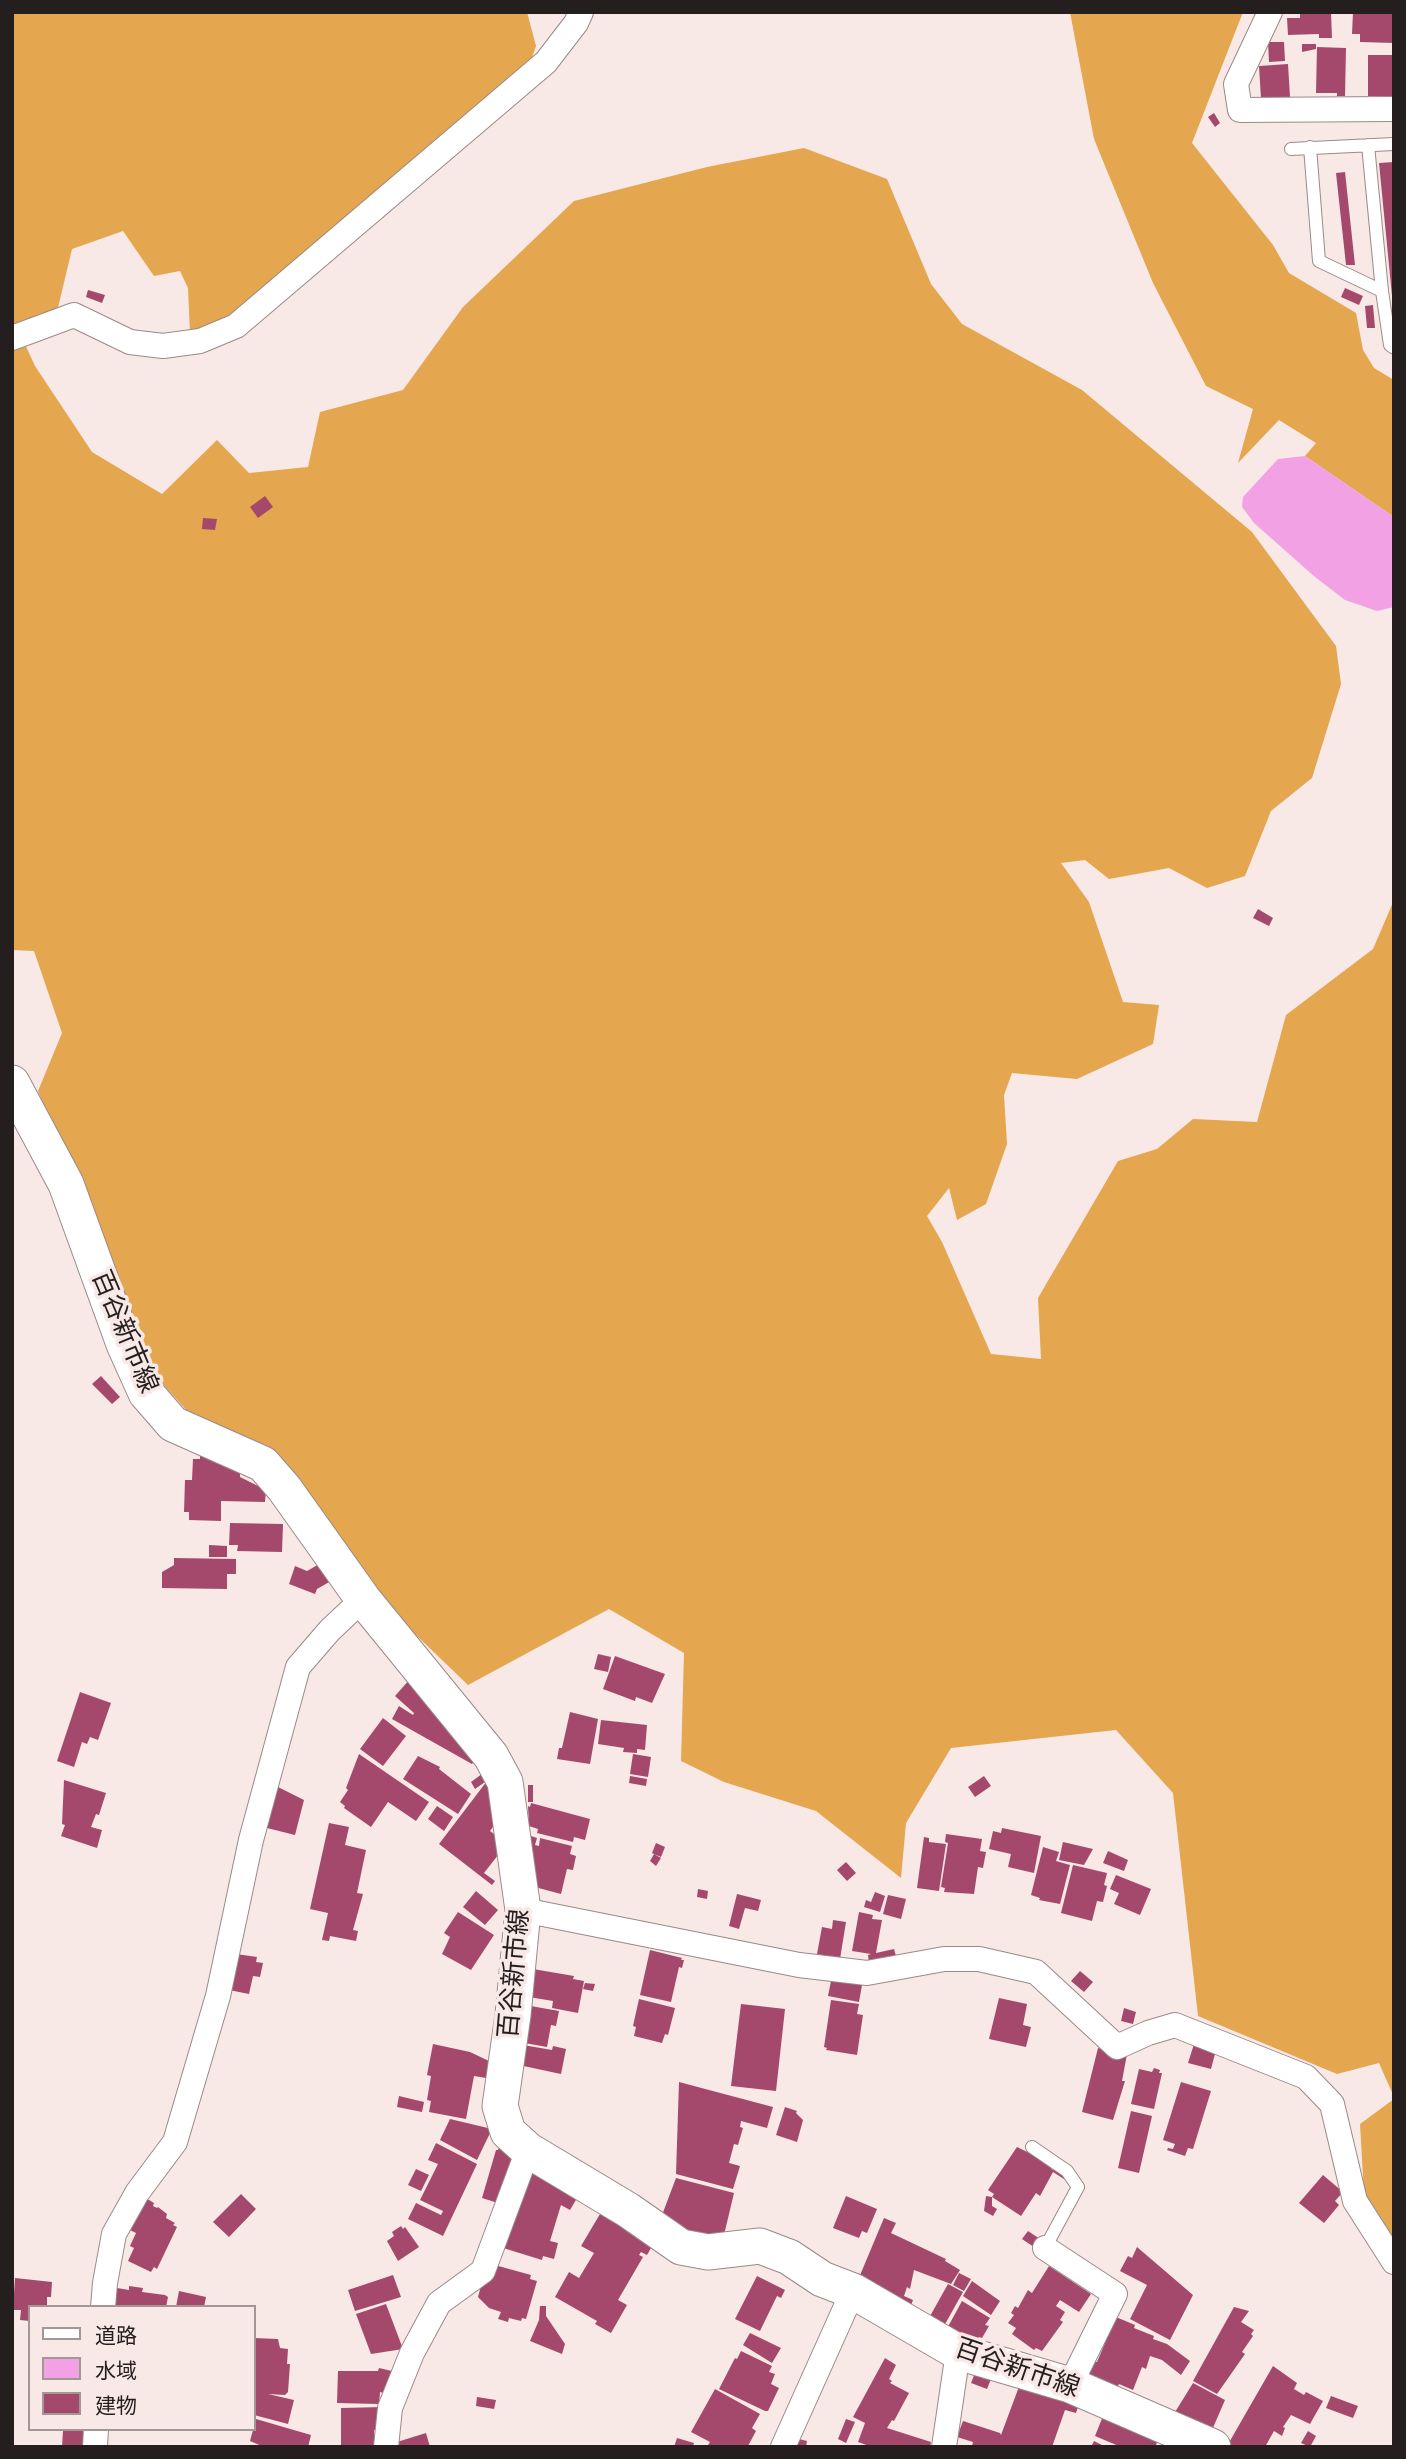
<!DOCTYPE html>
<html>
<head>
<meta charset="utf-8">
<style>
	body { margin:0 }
	#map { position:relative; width:1406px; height:2459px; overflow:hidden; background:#f8e8e6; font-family:"Space Grotesk","Noto Sans JP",sans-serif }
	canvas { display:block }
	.frame { position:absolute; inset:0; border:14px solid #241e1e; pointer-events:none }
	.legend { position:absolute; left:28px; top:2305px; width:228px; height:126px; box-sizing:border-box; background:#f8e8e6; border:2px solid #a39796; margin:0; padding:9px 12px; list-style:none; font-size:21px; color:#241e1e }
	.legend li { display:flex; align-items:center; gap:14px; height:35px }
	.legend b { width:35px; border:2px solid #a39796 }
</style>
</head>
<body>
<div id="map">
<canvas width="1406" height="2459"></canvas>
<div class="frame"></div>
<ul class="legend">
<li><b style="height:9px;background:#fff"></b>道路</li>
<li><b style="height:19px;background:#f2a2e4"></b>水域</li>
<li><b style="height:19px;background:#a5496c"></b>建物</li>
</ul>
</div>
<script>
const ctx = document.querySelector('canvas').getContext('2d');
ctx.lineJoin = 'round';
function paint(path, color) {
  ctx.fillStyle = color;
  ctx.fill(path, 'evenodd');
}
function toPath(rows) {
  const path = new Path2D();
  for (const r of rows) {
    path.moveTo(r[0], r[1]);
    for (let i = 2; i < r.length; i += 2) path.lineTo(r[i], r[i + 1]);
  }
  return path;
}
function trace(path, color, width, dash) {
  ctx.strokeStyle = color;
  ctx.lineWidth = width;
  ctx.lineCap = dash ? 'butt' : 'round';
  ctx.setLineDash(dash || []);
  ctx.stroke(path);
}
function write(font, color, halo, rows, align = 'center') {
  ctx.font = font + ' "Space Grotesk","Noto Sans JP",sans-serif';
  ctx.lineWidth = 7;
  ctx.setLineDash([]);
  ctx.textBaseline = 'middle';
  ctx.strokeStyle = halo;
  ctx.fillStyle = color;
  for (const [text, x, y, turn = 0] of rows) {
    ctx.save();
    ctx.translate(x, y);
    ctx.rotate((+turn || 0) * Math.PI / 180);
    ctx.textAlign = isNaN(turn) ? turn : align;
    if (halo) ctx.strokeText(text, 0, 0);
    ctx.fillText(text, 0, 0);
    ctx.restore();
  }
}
const forest = toPath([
	[12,12,527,12,536,46,526,75,226,323,190,333,188,288,180,271,154,276,123,231,72,249,56,316,12,334],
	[1070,12,1243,12,1192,143,1273,245,1289,273,1356,313,1363,350,1374,368,1394,380,1394,517,1305,456,1316,443,1279,420,1238,463,1253,409,1206,386,1153,283,1094,139],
	[804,148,887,179,931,284,962,324,1082,390,1252,532,1336,646,1341,684,1312,778,1271,811,1245,876,1207,888,1169,868,1109,879,1085,860,1061,863,1089,902,1123,1002,1159,1005,1153,1044,1077,1079,1012,1073,1004,1095,1007,1144,986,1204,957,1220,949,1188,927,1216,942,1242,991,1354,1041,1359,1038,1298,1118,1161,1157,1149,1193,1119,1257,1122,1286,1015,1373,949,1394,900,1394,2097,1379,2063,1337,2074,1198,2016,1173,1793,1116,1730,951,1748,906,1823,901,1878,816,1811,724,1782,681,1761,684,1653,609,1609,468,1685,361,1582,268,1446,190,1414,149,1369,38,1091,62,1033,34,951,12,950,12,345,23,340,35,366,92,452,162,494,217,440,249,473,308,467,320,412,403,390,463,307,574,201,707,167],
	[1394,2099,1394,2242,1364,2194,1360,2124]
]);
const water = toPath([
	[1305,456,1394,517,1394,607,1377,611,1345,600,1315,577,1254,523,1242,507,1243,497,1278,459]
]);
const building = toPath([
	[1313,12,1331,12,1332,38,1319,38,1319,34,1288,35,1287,18,1300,18,1300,14],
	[1353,12,1394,12,1394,43,1360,42,1360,34,1352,34],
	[1268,42,1284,42,1285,61,1269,62],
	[1302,44,1316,44,1316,49,1302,52],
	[1317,47,1346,48,1345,96,1337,96,1337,93,1316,93],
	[1368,55,1394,55,1394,96,1368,96],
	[1288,64,1290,97,1261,99,1259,66],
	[1214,113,1220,123,1215,127,1208,117],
	[1394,162,1394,296,1392,296,1379,163],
	[1345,172,1355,265,1346,265,1336,173],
	[1345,288,1363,296,1359,305,1341,297],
	[88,290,105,295,102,303,86,297],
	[1373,305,1375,328,1367,328,1365,306],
	[265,496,273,507,258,518,250,507],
	[203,518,217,519,215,530,202,529],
	[1258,909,1273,918,1269,926,1253,918],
	[101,1376,120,1397,112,1404,92,1384],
	[200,1455,240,1466,240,1477,266,1490,265,1502,221,1501,221,1521,189,1520,189,1512,184,1512,185,1480,192,1480,193,1459,200,1459],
	[230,1523,283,1524,282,1552,237,1551,238,1545,229,1545],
	[209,1545,227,1546,227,1557,209,1557],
	[174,1558,236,1559,236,1574,227,1574,227,1589,162,1588,162,1572,174,1565],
	[321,1563,331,1581,317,1589,315,1594,289,1584,295,1566,307,1571],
	[598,1654,611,1657,608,1672,594,1669],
	[615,1656,665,1674,652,1703,636,1697,635,1701,603,1689],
	[418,1670,486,1747,472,1764,392,1719,399,1706,413,1715,414,1713,395,1696],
	[80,1692,111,1703,98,1740,90,1737,87,1744,82,1742,74,1767,57,1761],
	[570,1712,598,1719,590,1764,557,1759,559,1748,562,1748],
	[383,1718,406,1736,383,1766,360,1749],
	[601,1720,647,1725,645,1750,637,1749,637,1753,623,1752,624,1748,598,1744],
	[359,1754,429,1802,416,1821,388,1802,371,1827,344,1808,345,1806,340,1802,348,1790,346,1788],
	[633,1754,651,1757,648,1777,630,1774],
	[418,1756,440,1767,439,1769,471,1794,458,1814,403,1779],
	[497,1763,502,1770,475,1789,471,1782],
	[630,1776,647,1779,646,1786,629,1783],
	[984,1776,991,1786,975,1797,968,1787],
	[64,1780,106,1793,99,1815,96,1814,91,1827,102,1830,97,1848,61,1836,65,1825,62,1824],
	[487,1781,506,1809,490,1831,505,1842,502,1850,484,1873,495,1881,492,1885,439,1844],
	[528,1785,533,1785,533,1802,528,1802],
	[278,1787,304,1800,295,1835,263,1827,273,1788],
	[531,1803,590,1819,585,1840,574,1837,573,1842,537,1833,538,1829,529,1826,528,1806,530,1807],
	[437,1806,453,1817,444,1831,428,1819],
	[329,1823,349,1827,345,1845,366,1850,357,1893,363,1894,353,1930,358,1931,356,1941,330,1936,329,1941,322,1940,328,1913,310,1909],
	[1002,1828,1041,1836,1034,1873,1008,1867,1011,1854,989,1849,993,1831,1001,1833],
	[946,1834,982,1839,980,1851,986,1852,983,1868,978,1867,974,1894,944,1892,945,1888,941,1887,948,1843,945,1842],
	[528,1835,537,1838,535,1845,539,1846,540,1838,572,1846,570,1854,576,1856,573,1870,567,1869,561,1894,531,1886,534,1863,531,1862],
	[924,1837,929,1838,929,1842,946,1844,939,1891,917,1888],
	[1063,1842,1093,1849,1084,1865,1059,1860],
	[656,1843,665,1847,661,1857,654,1854,661,1858,656,1866,650,1861,654,1854,652,1853],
	[1043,1847,1059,1852,1056,1861,1070,1865,1060,1904,1039,1900,1040,1898,1031,1895],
	[1108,1851,1128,1860,1124,1871,1103,1863],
	[846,1862,856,1873,847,1881,837,1870],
	[1073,1865,1107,1873,1104,1885,1107,1886,1103,1902,1097,1901,1092,1921,1061,1913],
	[1116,1875,1151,1889,1140,1915,1114,1904,1119,1893,1110,1889],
	[698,1889,708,1891,707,1899,697,1897],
	[476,1891,498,1910,485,1925,463,1907],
	[875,1892,885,1896,880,1912,864,1907,866,1900,871,1902],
	[737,1894,761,1900,758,1911,745,1908,739,1929,729,1926],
	[888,1895,906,1899,901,1919,883,1914],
	[458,1912,494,1935,471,1970,442,1954,450,1937,444,1933],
	[859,1912,873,1915,872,1919,882,1920,876,1953,894,1949,896,1956,869,1963,868,1955,871,1954,852,1951],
	[833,1920,846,1922,840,1959,817,1954,822,1927,832,1929],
	[650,1950,682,1958,681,1960,684,1960,682,1968,679,1967,671,2002,640,1995],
	[236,1954,257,1957,256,1962,263,1963,260,1977,253,1976,249,1994,229,1990],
	[533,1969,574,1976,573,1979,584,1981,578,2013,552,2008,553,2001,529,1997],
	[1080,1971,1093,1982,1084,1992,1071,1981],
	[831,1981,862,1985,859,2002,828,1996],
	[585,1983,595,1984,593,1991,583,1989],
	[999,1998,1027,2004,1023,2025,1031,2027,1026,2047,989,2039],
	[639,1999,675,2008,668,2035,665,2034,662,2043,634,2036,636,2027,633,2026],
	[831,2000,859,2004,857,2014,863,2015,857,2055,826,2050,827,2048,824,2047],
	[741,2004,785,2009,776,2091,731,2086],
	[525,2005,559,2011,556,2026,551,2025,547,2047,519,2042],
	[1124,2008,1136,2012,1133,2024,1121,2021],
	[433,2044,470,2052,489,2061,486,2078,474,2076,466,2119,429,2112,431,2101,427,2100,431,2076,427,2075],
	[517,2044,552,2050,553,2046,566,2049,561,2074,514,2064],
	[1194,2044,1216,2050,1211,2069,1188,2063],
	[1098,2048,1127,2054,1122,2081,1125,2081,1113,2120,1082,2112],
	[1154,2068,1160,2070,1159,2073,1162,2073,1154,2109,1131,2104,1139,2069,1152,2072],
	[679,2082,773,2107,767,2128,741,2121,740,2127,743,2128,738,2145,734,2144,729,2163,740,2166,733,2189,676,2174],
	[1181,2082,1211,2091,1193,2149,1188,2148,1185,2156,1167,2150,1168,2148,1173,2149,1175,2144,1163,2140],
	[399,2096,424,2102,422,2112,397,2107],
	[785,2107,797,2111,796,2113,803,2120,797,2142,776,2135],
	[1131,2111,1152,2116,1139,2173,1118,2168],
	[450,2119,492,2129,477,2160,440,2140],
	[436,2143,477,2164,443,2236,408,2219,416,2203,441,2215,443,2211,420,2200,438,2164,428,2160],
	[500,2145,517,2155,501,2204,482,2198,496,2150,498,2150],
	[1017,2147,1054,2165,1051,2169,1054,2170,1058,2164,1067,2181,1053,2172,1040,2196,1036,2193,1021,2216,992,2197,992,2206,997,2209,993,2216,984,2211,986,2196,992,2197,994,2194,988,2190],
	[525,2167,580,2193,570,2210,561,2205,550,2241,558,2243,554,2259,543,2256,542,2260,500,2247],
	[416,2169,429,2175,421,2191,408,2185],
	[1323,2175,1343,2192,1335,2201,1339,2205,1324,2223,1299,2203],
	[676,2178,734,2193,724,2235,715,2243,659,2223],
	[241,2194,256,2209,229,2237,213,2222],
	[846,2196,877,2209,867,2233,862,2231,859,2238,833,2228],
	[144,2197,154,2203,153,2206,157,2208,158,2207,167,2214,166,2218,175,2223,173,2225,177,2227,157,2269,154,2267,151,2272,128,2261,134,2248,130,2246,136,2233,128,2229],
	[603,2209,656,2239,647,2255,641,2252,639,2255,643,2257,618,2300,627,2305,611,2333,595,2324,597,2321,555,2297,569,2272,579,2278,594,2253,581,2246],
	[884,2218,896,2223,891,2233,946,2259,945,2261,960,2270,951,2284,914,2270,910,2289,907,2287,904,2296,913,2300,910,2308,858,2280],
	[401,2226,403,2229,405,2227,419,2247,398,2261,387,2241,394,2236,392,2232],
	[1028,2231,1046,2243,1040,2251,1022,2239],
	[1137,2247,1193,2295,1170,2340,1130,2319,1147,2285,1120,2271,1128,2256,1132,2258],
	[491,2264,531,2275,530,2279,537,2281,526,2319,522,2318,521,2321,509,2318,508,2322,498,2319,501,2312,489,2308,478,2297,484,2275],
	[1049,2266,1091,2294,1079,2312,1060,2300,1056,2306,1065,2312,1060,2320,1063,2322,1042,2351,1036,2348,1034,2350,1012,2334,1016,2328,1008,2323,1014,2315,1011,2313,1015,2306,1018,2308,1028,2290,1032,2293],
	[959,2273,971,2279,964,2291,953,2285],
	[393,2275,401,2297,355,2311,348,2290],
	[757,2276,785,2290,781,2298,777,2296,760,2331,735,2319],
	[15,2278,52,2282,51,2297,47,2297,47,2307,30,2307,30,2321,20,2320,21,2310,13,2310],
	[972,2281,1000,2301,991,2315,963,2296],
	[948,2284,963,2292,944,2326,929,2318],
	[129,2286,143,2288,142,2292,165,2295,168,2297,166,2307,115,2307,117,2288,129,2290],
	[179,2291,206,2297,204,2307,176,2307],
	[962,2301,990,2318,985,2325,989,2326,982,2338,979,2337,971,2349,944,2334],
	[386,2304,403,2349,371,2354,356,2314],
	[540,2306,546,2306,546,2316,565,2344,562,2354,530,2341,539,2320],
	[1234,2307,1249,2311,1241,2322,1254,2330,1251,2334,1253,2336,1242,2352,1245,2354,1217,2394,1193,2381],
	[1116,2317,1135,2325,1134,2328,1154,2336,1153,2339,1167,2344,1190,2361,1181,2375,1162,2360,1150,2356,1146,2369,1142,2367,1133,2390,1119,2384,1115,2393,1085,2381,1093,2361,1097,2362],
	[750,2333,781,2348,772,2363,743,2345],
	[254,2338,278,2339,280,2348,288,2349,287,2364,290,2364,288,2392,285,2395,268,2394,294,2400,288,2424,254,2415],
	[741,2351,772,2366,769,2372,775,2374,771,2384,779,2388,768,2411,765,2411,719,2389,735,2358,737,2359],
	[885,2358,896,2365,889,2379,892,2381,890,2383,909,2393,894,2421,892,2420,887,2428,931,2442,930,2447,872,2447,858,2442,865,2423,853,2417],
	[1273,2366,1297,2383,1294,2389,1304,2395,1306,2392,1323,2401,1310,2424,1291,2415,1283,2427,1285,2428,1282,2436,1274,2431,1265,2447,1229,2447,1227,2446],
	[379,2368,396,2372,389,2395,380,2392,379,2404,337,2403,338,2371,378,2371],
	[977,2368,993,2374,987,2389,971,2383],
	[1193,2383,1225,2400,1209,2437,1172,2417],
	[1020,2384,1080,2401,1076,2413,1065,2410,1052,2447,974,2447,972,2446,973,2442,957,2437,963,2421,1000,2433,1001,2435],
	[715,2389,760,2414,752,2428,756,2431,748,2446,712,2447,708,2445,710,2442,691,2432],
	[1331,2396,1358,2406,1353,2418,1326,2408],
	[477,2397,496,2400,494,2409,476,2406],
	[1107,2406,1162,2432,1155,2447,1121,2447,1095,2436],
	[383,2407,383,2430,374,2430,375,2447,341,2447,341,2408],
	[256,2419,311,2435,308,2447,264,2447,250,2441],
	[846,2419,855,2422,846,2443,838,2439],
	[63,2431,84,2431,84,2447,62,2447],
	[1308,2431,1316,2436,1310,2447,1301,2443],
	[426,2433,430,2447,399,2447,397,2442],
	[791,2437,807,2441,806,2447,789,2447],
	[677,2438,694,2443,693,2447,674,2447],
	[1094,2441,1106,2447,1091,2447]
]);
const service = toPath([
	[1368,145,1382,291,1390,345,1394,348],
	[1310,147,1319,261,1382,291],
	[1291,149,1394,144],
	[1032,2147,1067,2171,1078,2187,1045,2248]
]);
const minor = toPath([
	[1270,12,1236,84,1240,110,1394,109],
	[12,338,74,315,130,342,163,346,200,341,236,326,546,62,576,23,581,12],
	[523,1910,799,1965,867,1973,944,1959,979,1959,1036,1972,1117,2047,1148,2033,1175,2025,1306,2077,1332,2104,1355,2201,1394,2262],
	[1045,2248,1115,2294,1070,2385],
	[103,2307,105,2283,114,2234,137,2193,175,2142,218,1996,251,1840,298,1667,330,1630,363,1599],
	[95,2447,96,2429],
	[386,2447,390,2408,412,2353,439,2303,483,2271,528,2150],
	[783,2447,853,2291],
	[944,2447,958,2352]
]);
const secondary = toPath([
	[12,1083,66,1184,124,1344,146,1393,173,1424,263,1464,284,1488,363,1599,491,1756,505,1782,523,1910,513,2015,500,2106,508,2132,528,2150,628,2210,681,2247,708,2252,760,2246,789,2257,822,2279,853,2291,958,2352,1070,2385,1213,2447]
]);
const streetNames = [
	["百谷新市線",124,1332,67],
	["百谷新市線",515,1974,-85],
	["百谷新市線",1017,2369,19]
];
paint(forest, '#e4a64f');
paint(water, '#f2a2e4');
paint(building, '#a5496c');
trace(service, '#998a89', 14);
trace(minor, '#998a89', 26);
trace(secondary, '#998a89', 37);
trace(service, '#fff', 12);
trace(minor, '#fff', 24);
trace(secondary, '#fff', 35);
write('26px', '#241e1e', '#f8e8e6', streetNames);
</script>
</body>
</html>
